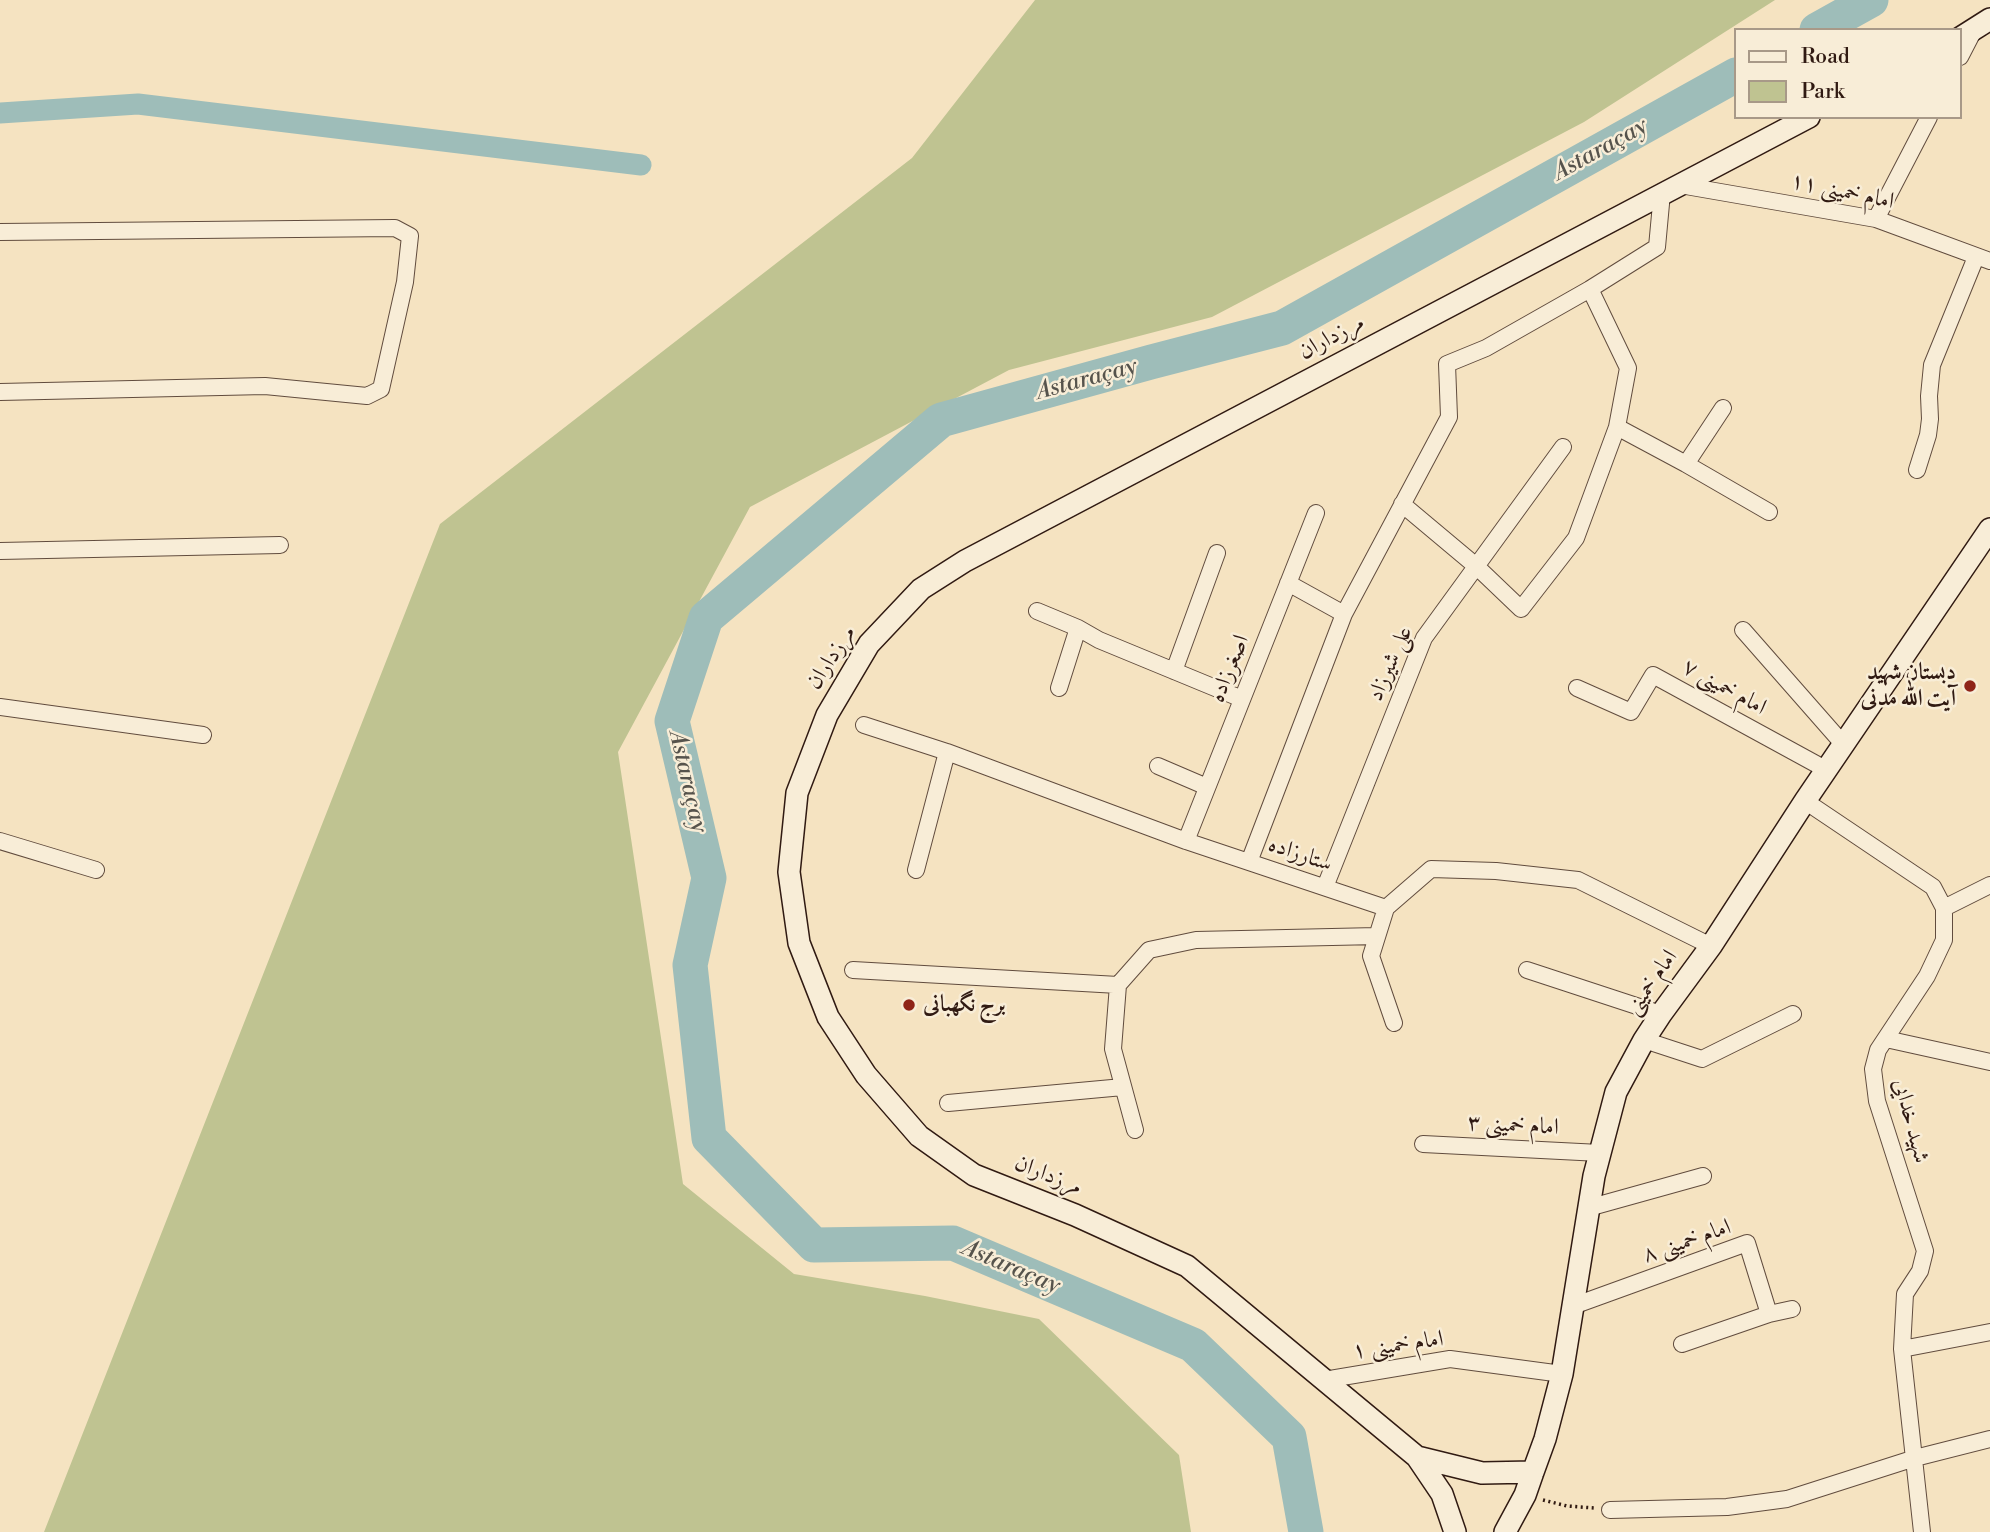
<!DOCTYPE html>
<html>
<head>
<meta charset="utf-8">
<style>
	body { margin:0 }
	#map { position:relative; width:1990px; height:1532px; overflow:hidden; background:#f5e3c1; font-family:"Libre Bodoni",serif }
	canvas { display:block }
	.legend { position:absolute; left:1734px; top:28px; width:228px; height:91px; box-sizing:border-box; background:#f8edd7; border:2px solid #a89988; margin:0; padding:9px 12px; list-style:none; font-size:21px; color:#301a12 }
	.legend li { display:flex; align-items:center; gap:14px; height:35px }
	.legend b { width:35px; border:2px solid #a89988 }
</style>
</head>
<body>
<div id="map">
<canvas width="1990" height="1532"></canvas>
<ul class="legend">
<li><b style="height:9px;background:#f8edd7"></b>Road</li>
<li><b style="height:19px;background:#bfc391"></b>Park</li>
</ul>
</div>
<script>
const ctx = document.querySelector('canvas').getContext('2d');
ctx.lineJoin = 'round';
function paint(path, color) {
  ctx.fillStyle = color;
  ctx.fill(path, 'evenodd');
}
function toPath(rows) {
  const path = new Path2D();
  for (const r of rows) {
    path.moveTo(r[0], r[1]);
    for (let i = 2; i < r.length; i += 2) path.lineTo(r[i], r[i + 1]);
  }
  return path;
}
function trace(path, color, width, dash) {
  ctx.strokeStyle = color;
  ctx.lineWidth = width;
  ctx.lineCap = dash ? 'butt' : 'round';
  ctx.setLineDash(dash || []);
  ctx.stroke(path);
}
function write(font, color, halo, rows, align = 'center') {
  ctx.font = font + ' "Libre Bodoni",Amiri,serif';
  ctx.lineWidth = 5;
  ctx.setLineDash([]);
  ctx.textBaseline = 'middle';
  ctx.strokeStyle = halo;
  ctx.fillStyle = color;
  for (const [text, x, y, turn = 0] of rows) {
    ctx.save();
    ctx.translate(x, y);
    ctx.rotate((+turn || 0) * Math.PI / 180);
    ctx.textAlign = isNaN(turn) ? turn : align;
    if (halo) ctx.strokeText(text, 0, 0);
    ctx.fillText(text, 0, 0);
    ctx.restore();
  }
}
const green = toPath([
	[1035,0,1775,0,1584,122,1212,317,1009,370,750,507,618,752,683,1184,794,1274,925,1296,1039,1319,1179,1455,1191,1532,44,1532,440,524,912,158]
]);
const canal = toPath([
	[0,113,138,104,641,165]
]);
const river = toPath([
	[1817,30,1871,0],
	[1306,1532,1289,1437,1193,1345,953,1243,814,1245,709,1138,690,965,709,878,672,721,706,618,941,420,1151,362,1282,328,1736,75]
]);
const path = toPath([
	[1543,1500,1567,1506,1594,1508]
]);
const street = toPath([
	[1960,57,1974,30],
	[1680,185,1876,219,1990,261],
	[1876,219,1929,117],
	[0,232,395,228,410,236,405,282,381,389,367,396,265,386,0,392],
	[1617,427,1686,464,1769,512],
	[1686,464,1723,408],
	[1917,470,1928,435,1930,419,1929,396,1932,365,1976,257],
	[1402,504,1476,566,1521,609,1576,538,1617,427,1628,368,1590,289,1657,247,1662,193],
	[0,551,280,545],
	[1288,583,1344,614],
	[1037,611,1078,628,1099,640,1242,699],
	[1743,630,1844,745],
	[1174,671,1217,553],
	[1059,688,1078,628],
	[1577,688,1631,712,1653,675,1827,770],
	[0,707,203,735],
	[864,725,947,752,1186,841,1386,908],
	[1158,766,1207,787],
	[1805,801,1933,887,1944,908,1944,940,1927,976,1878,1050,1873,1069,1877,1101,1925,1251,1920,1271,1905,1294,1902,1349,1922,1532],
	[0,841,96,870],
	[1186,841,1316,513],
	[1249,862,1344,614,1449,417,1447,364,1486,348,1590,289],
	[916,870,947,752],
	[1325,887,1424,638,1563,447],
	[1386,908,1431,869,1496,871,1578,880,1711,946],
	[1386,908,1371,956,1394,1023],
	[1944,908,1990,885],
	[853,970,1118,985],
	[1527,970,1661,1014],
	[1886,1039,1990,1062],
	[1644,1040,1702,1059,1793,1014],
	[948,1103,1123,1087],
	[1135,1130,1113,1049,1118,985,1149,950,1196,940,1377,936],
	[1423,1144,1600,1153],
	[1588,1208,1703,1176],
	[1573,1306,1747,1243,1769,1314],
	[1682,1344,1769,1314,1792,1309],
	[1902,1349,1990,1332],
	[1324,1380,1450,1359,1562,1374],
	[1610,1510,1727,1507,1787,1499,1915,1458,1990,1439]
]);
const secondary = toPath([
	[1960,38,1990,19],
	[1417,1457,1187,1266,1075,1215,974,1175,919,1136,866,1075,828,1017,799,943,789,872,797,793,827,715,869,644,921,589,965,561,1809,117],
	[1455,1532,1442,1494,1417,1457,1482,1473,1533,1472],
	[1505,1532,1525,1495,1533,1472,1545,1439,1562,1374,1594,1176,1616,1092,1644,1040,1661,1014,1711,946,1805,801,1990,529]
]);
const markers = [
	[1970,686,7,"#8f2418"],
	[909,1005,7,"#8f2418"]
];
const streetNames = [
	["امام خمینی ۱۱",1842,192,12],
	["مرزداران",1332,338,-28],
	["مرزداران",832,658,-57],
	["علی شیرزاد",1391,664,-66],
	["اصغرزاده",1230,669,-68],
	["امام خمینی ۷",1724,688,29],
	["ستارزاده",1300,855,19],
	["امام خمینی",1652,983,-55],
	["شهید خدایی",1910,1121,75],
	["امام خمینی ۳",1513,1126,3],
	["مرزداران",1048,1176,22],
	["امام خمینی ۸",1687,1242,-19],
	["امام خمینی ۱",1398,1346,-8]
];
const poiNames = [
	["دبستان شهید",1956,673],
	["آیت الله مدنی",1956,699],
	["برج نگهبانی",923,1005,"left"]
];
const waterNames = [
	["Astaraçay",1601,150,-29],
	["Astaraçay",1087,380,-15],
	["Astaraçay",687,782,77],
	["Astaraçay",1011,1268,23]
];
paint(green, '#bfc391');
trace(canal, '#9ebdb9', 21);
trace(river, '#9ebdb9', 35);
trace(street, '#614c3e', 18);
trace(secondary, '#301a12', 24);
trace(path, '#301a12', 3.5, [2, 3.5]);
trace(street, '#f8edd7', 16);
trace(secondary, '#f8edd7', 21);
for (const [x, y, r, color] of markers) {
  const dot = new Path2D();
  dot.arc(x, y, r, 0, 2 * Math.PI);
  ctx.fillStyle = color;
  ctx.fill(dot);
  trace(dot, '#f8edd7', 2.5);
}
write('23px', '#301a12', '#f8edd7', streetNames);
write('bold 23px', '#301a12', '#f8edd7', poiNames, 'right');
write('italic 24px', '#56534c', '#f8edd7', waterNames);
</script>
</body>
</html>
